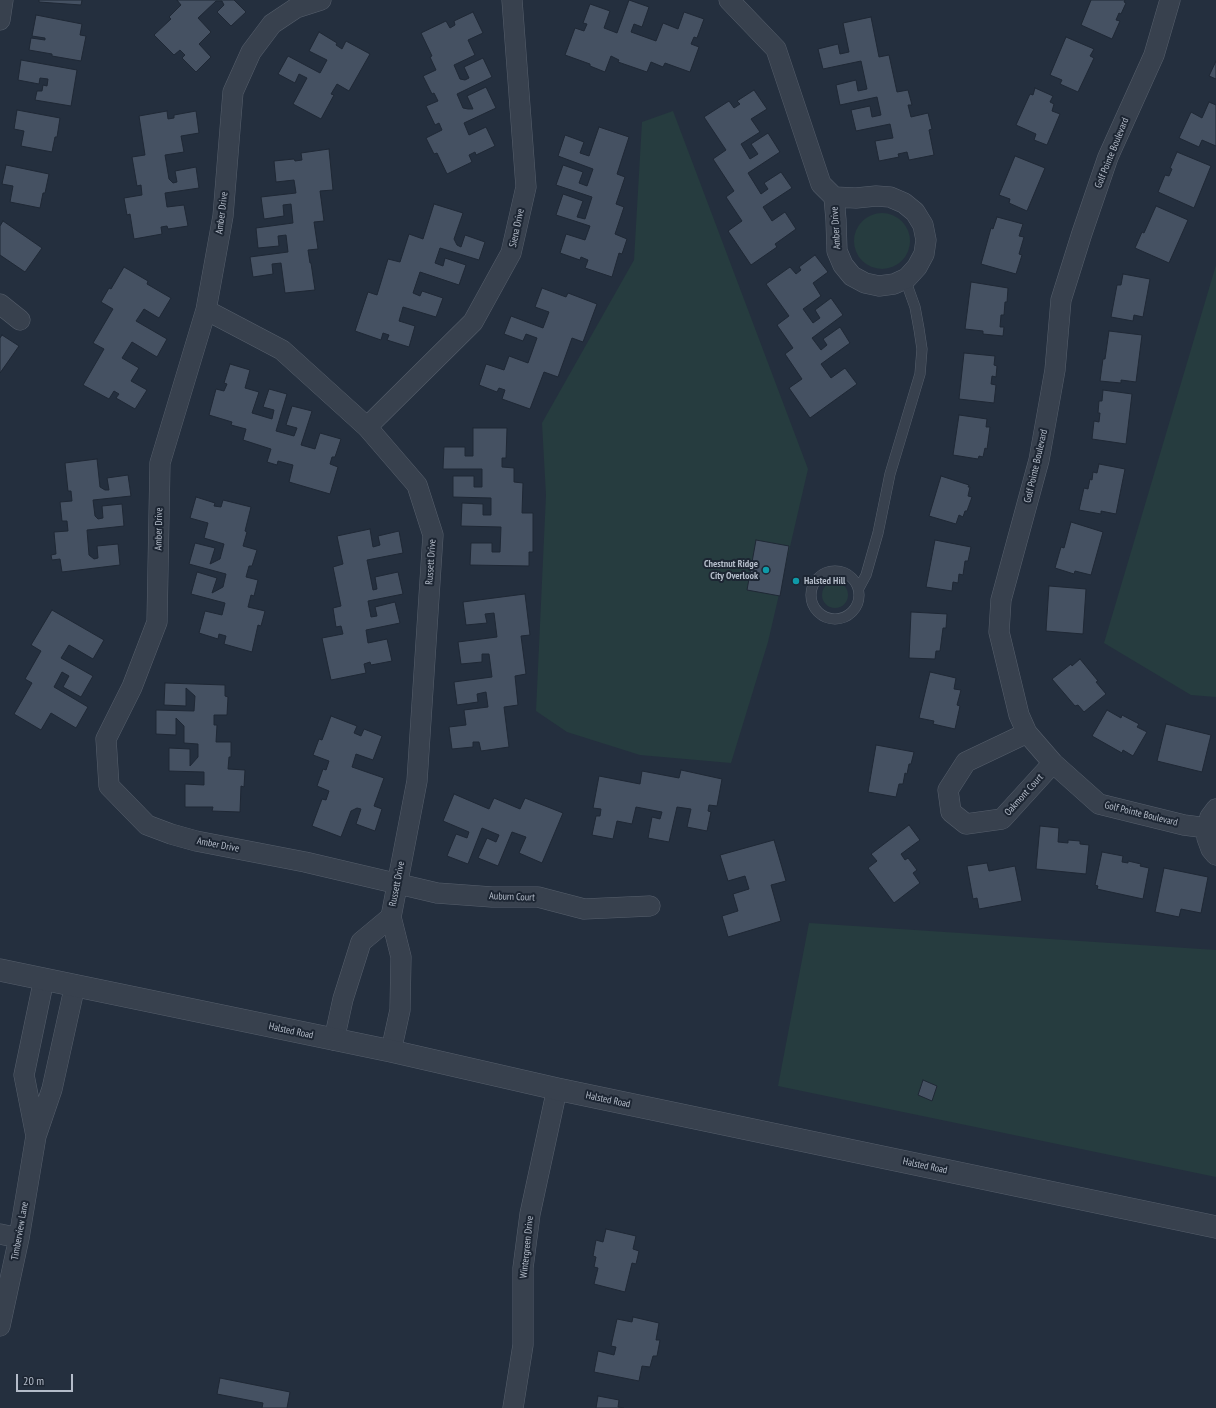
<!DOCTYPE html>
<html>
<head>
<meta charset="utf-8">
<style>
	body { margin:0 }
	#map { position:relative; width:1216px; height:1408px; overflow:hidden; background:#242f3e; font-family:"PT Sans Narrow",sans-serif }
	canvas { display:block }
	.scale { position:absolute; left:16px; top:1374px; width:57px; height:18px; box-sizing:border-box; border:2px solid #b4bcc9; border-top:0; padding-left:5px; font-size:12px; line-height:14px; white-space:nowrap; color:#b4bcc9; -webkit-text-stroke:3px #1d2633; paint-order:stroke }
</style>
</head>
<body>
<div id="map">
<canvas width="1216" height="1408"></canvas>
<div class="scale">20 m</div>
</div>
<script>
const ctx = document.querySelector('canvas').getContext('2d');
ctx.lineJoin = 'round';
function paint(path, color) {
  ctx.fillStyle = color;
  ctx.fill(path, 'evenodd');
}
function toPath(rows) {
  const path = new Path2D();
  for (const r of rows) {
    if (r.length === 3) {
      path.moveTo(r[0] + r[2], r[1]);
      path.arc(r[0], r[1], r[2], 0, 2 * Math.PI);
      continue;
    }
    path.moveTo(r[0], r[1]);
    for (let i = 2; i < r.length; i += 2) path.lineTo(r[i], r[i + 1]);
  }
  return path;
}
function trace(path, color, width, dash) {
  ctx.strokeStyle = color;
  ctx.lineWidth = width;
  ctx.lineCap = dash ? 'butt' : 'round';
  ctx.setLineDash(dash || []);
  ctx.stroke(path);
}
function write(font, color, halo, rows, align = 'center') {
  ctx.font = font + ' "PT Sans Narrow",sans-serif';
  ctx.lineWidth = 4;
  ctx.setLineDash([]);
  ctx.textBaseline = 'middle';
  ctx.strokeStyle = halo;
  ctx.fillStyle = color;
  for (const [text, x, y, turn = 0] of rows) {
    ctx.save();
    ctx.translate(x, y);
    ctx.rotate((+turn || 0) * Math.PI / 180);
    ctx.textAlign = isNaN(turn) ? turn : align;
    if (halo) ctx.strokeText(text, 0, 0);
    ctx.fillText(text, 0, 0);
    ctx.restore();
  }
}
const green = toPath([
	[673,111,808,469,768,642,731,763,640,755,567,732,536,711,546,495,542,423,634,260,642,122],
	[882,241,28],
	[1216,265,1216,697,1191,695,1104,643],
	[835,595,13],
	[809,923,1216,950,1216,1177,778,1086]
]);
const building = toPath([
	[39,0,82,0,81,5,39,2,39,0],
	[177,0,234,0,246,12,231,26,217,12,224,5,222,1,216,1,198,18,211,32,199,44,211,57,196,72,182,58,185,55,180,50,174,55,154,35,171,19,169,17,181,5,177,0],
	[629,0,649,7,642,27,634,24,631,32,656,41,663,23,678,29,684,12,704,19,697,38,694,37,691,44,699,47,690,72,665,63,663,67,651,62,647,72,618,62,619,60,611,56,605,72,590,66,590,64,565,55,575,28,584,31,587,24,583,23,590,4,610,11,604,28,617,33,629,0],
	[1091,0,1125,0,1124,2,1126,3,1121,14,1119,13,1116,20,1120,21,1112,39,1081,25,1091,0],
	[473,12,483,33,468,40,475,55,454,65,460,79,465,80,469,78,464,67,483,58,492,77,457,94,463,108,468,109,473,109,467,96,486,87,496,108,464,123,469,135,486,127,495,146,476,155,475,152,469,155,472,162,447,174,437,153,434,154,426,138,442,130,439,123,435,125,426,106,438,101,434,93,432,94,423,76,436,70,430,57,432,56,421,33,446,21,450,28,455,25,454,21,473,12],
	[36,15,82,24,80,35,86,36,81,61,52,56,52,54,29,50,31,38,45,40,45,38,32,36,36,15],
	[871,17,879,57,889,55,897,92,908,90,912,105,908,105,911,117,928,113,932,129,929,130,934,155,909,160,907,152,898,154,899,157,879,161,875,141,893,138,890,124,856,131,851,110,870,106,872,117,881,115,877,97,840,105,836,85,856,80,858,91,867,89,861,61,823,69,818,49,838,44,840,54,849,52,843,23,871,17],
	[319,32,337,43,336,45,342,49,346,41,370,54,349,91,337,84,331,94,334,95,321,119,293,104,307,78,299,74,295,83,278,74,288,56,320,73,327,60,309,51,319,32],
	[1066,37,1094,49,1090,56,1094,58,1078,92,1060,84,1062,80,1050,75,1066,37],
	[21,60,77,70,71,106,35,100,37,91,42,91,43,85,47,86,48,79,40,78,39,84,18,80,21,60],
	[1216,61,1216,79,1209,76,1216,61],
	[1035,88,1053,96,1050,102,1054,104,1052,111,1060,114,1047,145,1034,140,1036,134,1016,125,1030,94,1033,95,1035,88],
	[754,90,767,109,751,119,760,132,741,144,750,159,758,154,751,144,768,133,780,152,748,173,761,194,768,189,764,183,781,172,792,188,763,207,772,221,785,212,796,229,775,244,777,247,751,265,728,231,742,221,726,197,734,191,713,159,726,150,704,117,729,101,734,108,740,104,737,101,754,90],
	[1209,102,1216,105,1216,146,1202,140,1199,147,1179,138,1191,112,1202,118,1209,102],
	[17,110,60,118,57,137,55,137,52,152,21,146,24,131,14,129,17,110],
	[167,111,168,119,174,118,174,115,196,111,199,133,181,136,184,152,165,155,169,179,173,183,177,182,175,171,196,167,199,188,165,193,167,207,184,205,188,226,168,229,167,226,161,227,162,234,134,239,130,214,127,215,124,198,142,195,141,185,137,186,132,157,145,155,139,116,167,111],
	[599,127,629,137,617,174,625,177,616,204,624,207,615,234,627,239,622,254,619,253,612,277,585,268,588,260,581,257,580,260,560,253,566,234,585,240,590,226,556,215,563,194,583,201,577,217,585,219,592,197,556,185,563,165,583,172,579,183,587,186,593,169,558,156,565,135,584,142,580,153,589,156,599,127],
	[329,149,333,190,320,191,324,221,314,222,318,249,308,250,310,263,311,263,315,290,285,293,281,263,272,264,273,274,253,277,250,257,288,252,286,235,278,236,279,246,258,248,256,228,293,223,291,204,283,205,284,216,264,219,261,197,296,193,294,180,276,182,274,161,294,159,295,161,302,160,301,153,329,149],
	[1177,152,1211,166,1194,208,1158,192,1165,175,1169,176,1172,169,1170,168,1177,152],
	[1015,156,1045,168,1027,211,1009,203,1010,199,999,195,1015,156],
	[6,165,49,174,45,193,43,193,40,208,10,202,13,186,2,184,6,165],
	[434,204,463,213,454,239,457,245,461,247,465,235,485,242,479,260,440,248,435,263,443,266,445,258,466,265,459,285,420,272,413,293,420,296,422,291,443,298,436,317,403,307,399,321,415,326,409,347,387,340,389,335,383,333,381,340,355,331,368,292,377,295,388,259,400,262,409,234,423,239,434,204],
	[1156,206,1188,220,1169,263,1135,248,1142,232,1144,233,1156,206],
	[997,217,1023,224,1019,236,1024,237,1019,254,1022,255,1016,274,981,264,991,228,993,229,997,217],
	[3,221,42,248,25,272,0,255,0,226,3,221],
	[815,255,828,272,813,283,821,296,803,309,813,323,820,318,815,310,831,298,843,315,812,338,821,350,827,345,823,339,840,327,850,343,821,364,831,378,845,368,857,384,810,418,789,388,802,379,785,354,793,348,777,325,789,316,766,284,790,267,796,274,801,270,799,267,815,255],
	[124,267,148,281,147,284,171,298,159,318,144,309,136,321,167,339,157,357,132,342,122,358,139,368,131,381,147,390,135,409,116,398,119,394,114,391,109,399,83,385,104,349,93,343,113,309,101,302,109,288,111,289,124,267],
	[1123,274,1150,279,1143,317,1134,315,1133,321,1111,317,1117,285,1121,285,1123,274],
	[971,282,1008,288,1007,302,1005,302,1004,315,1001,315,1000,327,1004,327,1003,336,983,334,983,331,965,329,971,282],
	[542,288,566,297,568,293,597,304,583,342,572,338,558,377,544,372,530,409,502,399,505,390,499,388,497,392,479,385,486,364,504,370,509,356,528,363,537,338,526,334,523,341,504,334,511,316,543,328,549,312,535,307,542,288],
	[1109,331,1142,335,1136,382,1121,380,1121,383,1100,381,1103,359,1105,359,1109,331],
	[2,335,19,346,0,373,0,338,2,335],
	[964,353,995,356,994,365,997,366,996,377,992,376,991,384,996,385,994,403,959,399,964,353],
	[230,364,250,370,245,388,259,392,252,413,272,419,274,410,263,407,269,389,287,394,276,431,294,436,297,428,286,425,292,406,312,411,301,445,315,449,320,433,341,439,335,457,332,457,330,464,338,467,330,494,289,482,293,465,278,461,277,465,267,462,271,449,243,440,246,429,231,425,232,422,209,415,216,389,224,391,227,384,224,383,230,364],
	[1103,390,1132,394,1126,444,1092,439,1094,421,1099,422,1100,413,1098,413,1099,401,1102,401,1103,390],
	[959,415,987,419,986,427,990,427,987,449,985,448,983,457,979,456,978,459,953,455,959,415],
	[473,428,507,428,506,458,502,458,502,467,514,468,514,482,523,483,522,513,533,513,533,552,529,552,529,566,470,565,471,543,492,543,492,552,500,552,501,527,461,526,462,503,483,504,483,515,491,515,491,498,453,497,453,476,474,476,474,487,482,487,482,469,443,469,444,447,465,447,465,456,473,456,473,428],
	[97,459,100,487,105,490,109,490,107,478,128,475,131,496,93,500,95,516,98,519,103,518,102,506,122,504,124,526,87,530,89,555,94,559,98,558,97,546,118,544,120,565,62,572,60,559,52,560,51,555,56,554,54,532,68,531,67,521,62,521,60,502,72,501,71,491,68,491,65,463,97,459],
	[1099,464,1125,469,1116,514,1101,511,1101,514,1079,510,1084,488,1088,489,1090,479,1092,480,1093,472,1097,473,1099,464],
	[941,476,969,485,968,487,970,487,968,496,972,497,967,511,965,511,963,517,959,515,956,524,929,516,941,476],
	[196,497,215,503,214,506,221,507,223,500,251,507,245,531,247,532,243,546,257,550,252,566,249,566,246,577,258,580,254,596,251,595,248,607,265,611,261,626,258,625,252,652,224,644,226,636,219,634,218,639,199,633,205,611,222,615,225,603,191,594,197,572,217,578,212,593,223,587,226,574,189,564,195,543,215,548,210,564,220,559,224,544,204,538,208,523,190,518,196,497],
	[1071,522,1103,532,1091,575,1075,571,1074,574,1055,568,1061,547,1064,548,1071,522],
	[370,529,373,547,380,545,378,536,399,531,403,553,367,560,373,590,377,589,375,577,398,572,403,594,368,601,371,617,377,616,375,607,395,602,400,623,366,630,368,643,387,639,392,661,371,665,370,662,364,664,366,673,331,680,322,638,343,634,341,626,336,627,333,608,341,606,333,567,343,564,337,536,370,529],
	[756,540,789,546,780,596,747,590,756,540],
	[935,540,971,547,968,561,965,561,963,575,959,574,958,583,953,582,952,591,926,587,935,540],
	[1049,586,1086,589,1083,634,1046,631,1049,586],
	[525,594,530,635,521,636,526,674,515,676,518,705,504,707,509,747,481,751,479,742,473,742,473,747,452,749,449,727,466,725,464,710,488,707,486,692,477,694,478,702,457,705,454,682,492,677,489,654,482,654,482,662,461,664,458,642,497,637,494,613,485,614,487,623,466,625,463,602,525,594],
	[52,610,104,640,93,659,69,645,61,658,93,676,81,697,63,687,69,676,62,672,54,687,88,707,76,728,51,713,41,730,14,714,32,683,25,679,41,651,31,645,52,610],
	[911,612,947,614,946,628,943,628,940,651,936,651,935,659,909,658,911,612],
	[1080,659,1098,681,1096,682,1106,694,1084,712,1078,705,1075,706,1052,679,1071,664,1072,666,1080,659],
	[930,672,956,678,954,689,961,690,957,705,960,706,955,729,933,724,934,721,919,718,930,672],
	[165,683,225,685,225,696,228,697,227,715,214,715,214,725,217,725,216,742,231,742,231,757,229,757,228,769,245,770,244,787,241,786,240,812,212,811,213,807,185,807,185,784,204,785,204,772,169,771,169,748,190,749,190,766,198,757,198,744,184,743,184,726,176,718,176,735,156,734,156,710,194,711,195,696,186,688,186,706,164,705,165,683],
	[1107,710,1121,718,1122,715,1139,724,1137,727,1147,732,1133,756,1123,750,1122,753,1092,736,1107,710],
	[331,716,357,726,354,733,361,736,364,729,382,736,373,760,356,754,352,767,384,778,374,806,382,809,375,831,356,824,361,809,357,808,351,811,341,837,312,826,322,799,326,800,329,791,317,786,323,769,326,770,329,761,313,755,319,739,322,740,331,716],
	[1166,724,1211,735,1202,772,1157,761,1166,724],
	[876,745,914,752,911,764,909,764,907,774,905,773,903,784,899,784,896,797,868,792,876,745],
	[681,770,722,779,717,806,709,805,708,811,711,812,707,831,687,827,691,809,677,807,669,842,648,838,652,817,660,819,662,812,636,807,632,824,617,821,613,839,592,835,596,816,600,816,601,809,593,808,599,776,640,784,642,771,679,778,681,770],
	[454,794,489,809,494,798,520,809,525,798,563,813,542,863,519,853,526,837,512,832,498,866,478,858,487,838,496,842,499,835,482,828,468,864,447,856,456,834,467,838,469,832,443,821,454,794],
	[909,825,920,840,901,854,905,860,908,858,917,870,913,873,920,883,894,903,868,868,877,861,871,854,909,825],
	[1040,826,1059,828,1058,842,1068,843,1068,840,1080,841,1080,844,1089,845,1086,874,1036,869,1040,826],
	[774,840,786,881,771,885,781,921,728,937,722,916,738,911,733,894,749,889,745,876,728,881,720,855,774,840],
	[1102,852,1123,856,1122,862,1128,863,1128,861,1141,864,1140,866,1149,868,1143,899,1097,889,1098,886,1095,885,1102,852],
	[987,863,989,871,1015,866,1022,901,979,909,977,898,973,899,967,866,987,863],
	[1164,868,1208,877,1201,913,1181,909,1179,917,1155,912,1164,868],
	[923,1080,937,1086,932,1101,918,1095,923,1080],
	[606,1229,636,1236,633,1249,639,1251,636,1264,632,1263,625,1292,594,1284,598,1268,594,1267,596,1257,593,1256,596,1240,603,1242,606,1229],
	[633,1317,659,1323,656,1340,660,1340,657,1356,653,1356,650,1367,642,1366,639,1381,594,1372,598,1351,614,1355,616,1347,611,1346,617,1319,632,1322,633,1317],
	[220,1378,290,1392,287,1408,262,1408,263,1403,217,1394,220,1378],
	[598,1396,619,1400,618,1407,624,1408,596,1408,598,1396]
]);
const service = toPath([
	[835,595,24],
	[859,588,866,575,878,533,890,474,920,374,922,349,919,329,915,307,905,279]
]);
const minor = toPath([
	[321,0,296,8,272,24,251,52,233,92,223,216,206,310,160,463,157,622,132,687,106,739,109,786,147,825,171,834,196,841,305,862,437,893,492,897,538,897,584,909,650,906],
	[729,0,776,49,821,184,834,197],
	[1170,0,1154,55,1108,157,1082,233,1061,300,1055,370,1039,460,1001,600,999,632,1019,715,1027,733,1053,763,1099,804,1184,825,1207,828],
	[0,20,3,0],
	[876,196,890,197,904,203,915,212,923,225,926,240,924,254,917,267,907,278,894,284,879,286,865,283,852,276,843,265,837,251,836,220,834,197,856,198,876,196],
	[0,304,20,320],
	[206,310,282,350,367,427,417,485,433,535,417,781,391,917,401,957,400,1010,391,1051],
	[367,427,473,322,511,253,526,187,512,0],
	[1027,733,966,762,948,790,951,812,966,824,1002,819,1053,763],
	[1216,809,1210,817,1207,828,1207,838,1211,849,1216,855],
	[334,1040,343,999,361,942,391,917],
	[36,1136,24,1075,44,979],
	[0,1234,19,1238],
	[0,1326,19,1238,36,1136,52,1089,75,985],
	[513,1408,523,1345,523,1268,530,1214,557,1089]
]);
const tertiary = toPath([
	[0,970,391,1051,557,1089,1216,1227]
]);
const markers = [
	[766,570,4,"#0f9aa8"],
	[796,581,4,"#0f9aa8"]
];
const streetNames = [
	["Golf Pointe Boulevard",1112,153,-68],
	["Amber Drive",222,213,-83],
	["Siena Drive",517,228,-78],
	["Amber Drive",836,228,-94],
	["Golf Pointe Boulevard",1036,466,-77],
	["Amber Drive",159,529,-89],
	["Russett Drive",431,562,-86],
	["Oakmont Court",1024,795,-48],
	["Golf Pointe Boulevard",1141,814,14],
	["Amber Drive",218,845,11],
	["Russett Drive",397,884,-79],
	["Auburn Court",512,897,2],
	["Halsted Road",291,1031,12],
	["Halsted Road",608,1100,12],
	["Halsted Road",925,1166,12],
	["Timberview Lane",20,1231,-80],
	["Wintergreen Drive",527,1247,-84]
];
const poiNames = [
	["Chestnut Ridge",758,564],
	["City Overlook",758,576],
	["Halsted Hill",804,581,"left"]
];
paint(green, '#263c3f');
paint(building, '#455162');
trace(building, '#1f2835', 1);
trace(service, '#565f6c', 11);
trace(minor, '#565f6c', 21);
trace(tertiary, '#565f6c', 23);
trace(service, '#38414e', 10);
trace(minor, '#38414e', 20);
trace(tertiary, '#38414e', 22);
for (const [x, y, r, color] of markers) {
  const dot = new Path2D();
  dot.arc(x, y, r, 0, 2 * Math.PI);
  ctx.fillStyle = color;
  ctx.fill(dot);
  trace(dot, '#1d2633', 1.5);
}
write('10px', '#b4bcc9', '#1d2633', streetNames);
write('bold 10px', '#b4bcc9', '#1d2633', poiNames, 'right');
</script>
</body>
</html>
